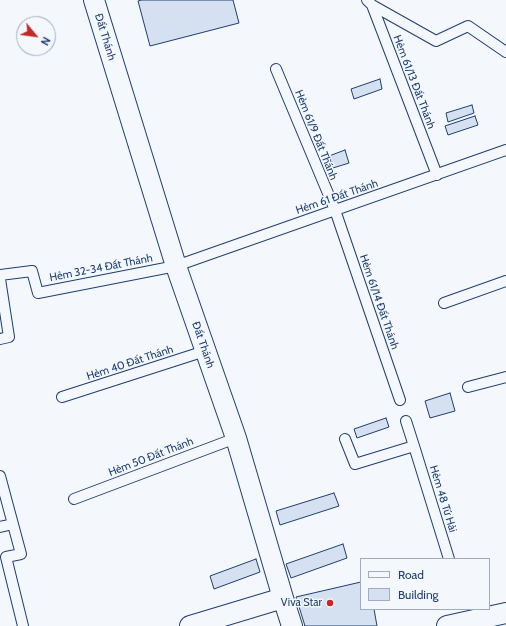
<!DOCTYPE html>
<html>
<head>
<meta charset="utf-8">
<style>
	body { margin:0 }
	#map { position:relative; width:506px; height:626px; overflow:hidden; background:#f4f7fb; font-family:Cabin,sans-serif }
	canvas { display:block }
	.legend { position:absolute; left:360px; top:558px; width:130px; height:52px; box-sizing:border-box; background:#f4f7fb; border:1px solid #9eadc5; margin:0; padding:5px 7px; list-style:none; font-size:12px; color:#1d3f73 }
	.legend li { display:flex; align-items:center; gap:8px; height:20px }
	.legend b { width:20px; border:1px solid #9eadc5 }
	.north { position:absolute; left:16px; top:16px; width:40px; height:40px; box-sizing:border-box; background:#f4f7fb; border:1px solid #9eadc5; border-radius:50%; rotate:119deg; font-size:11px; font-weight:700; line-height:16px; text-align:center; color:#1d3f73 }
	.north::after { content:''; display:block; margin:auto; width:14px; height:18px; background:#c62828; clip-path:polygon(50% 0,100% 100%,50% 72%,0 100%) }
</style>
</head>
<body>
<div id="map">
<canvas width="506" height="626"></canvas>
<ul class="legend">
<li><b style="height:5px;background:#f4f7fb"></b>Road</li>
<li><b style="height:11px;background:#d5e0f0"></b>Building</li>
</ul>
<div class="north">N</div>
</div>
<script>
const ctx = document.querySelector('canvas').getContext('2d');
ctx.lineJoin = 'round';
function paint(path, color) {
  ctx.fillStyle = color;
  ctx.fill(path, 'evenodd');
}
function toPath(rows) {
  const path = new Path2D();
  for (const r of rows) {
    path.moveTo(r[0], r[1]);
    for (let i = 2; i < r.length; i += 2) path.lineTo(r[i], r[i + 1]);
  }
  return path;
}
function trace(path, color, width, dash) {
  ctx.strokeStyle = color;
  ctx.lineWidth = width;
  ctx.lineCap = dash ? 'butt' : 'round';
  ctx.setLineDash(dash || []);
  ctx.stroke(path);
}
function write(font, color, halo, rows, align = 'center') {
  ctx.font = font + ' Cabin,sans-serif';
  ctx.lineWidth = 3;
  ctx.setLineDash([]);
  ctx.textBaseline = 'middle';
  ctx.strokeStyle = halo;
  ctx.fillStyle = color;
  for (const [text, x, y, turn = 0] of rows) {
    ctx.save();
    ctx.translate(x, y);
    ctx.rotate((+turn || 0) * Math.PI / 180);
    ctx.textAlign = isNaN(turn) ? turn : align;
    if (halo) ctx.strokeText(text, 0, 0);
    ctx.fillText(text, 0, 0);
    ctx.restore();
  }
}
const building = toPath([
	[141,0,233,0,239,23,150,46,138,1,141,0],
	[380,79,382,89,354,99,351,89,380,79],
	[472,105,474,113,448,122,446,113,472,105],
	[475,116,478,125,448,135,445,126,475,116],
	[345,150,349,163,333,168,329,156,345,150],
	[450,393,455,411,430,418,425,401,450,393],
	[386,418,389,427,357,438,354,429,386,418],
	[334,493,339,506,280,525,276,511,334,493],
	[343,544,347,558,291,578,286,564,343,544],
	[256,559,260,572,214,589,210,576,256,559],
	[361,582,361,609,374,609,377,626,305,626,296,597,361,582]
]);
const lane = toPath([
	[367,0,372,5,437,175],
	[372,5,436,41,468,26,506,52],
	[276,69,335,210,400,400],
	[0,275,32,271,38,293,176,266,506,150],
	[0,279,9,337,0,339],
	[444,303,506,281],
	[468,387,506,377],
	[62,397,205,351],
	[406,421,414,446],
	[345,439,355,464,414,446,449,559],
	[0,476,21,554,6,557,23,626],
	[74,499,236,438],
	[0,527,13,524]
]);
const street = toPath([
	[94,0,176,266,236,438,283,598,190,626],
	[283,598,292,626],
	[447,626,506,613]
]);
const markers = [
	[330,603,4,"#c62828"]
];
const streetNames = [
	["Đất Thánh",105,37,73],
	["Hẻm 61/13 Đất Thánh",414,82,69],
	["Hẻm 61/9 Đất Thánh",316,135,68],
	["Hẻm 61 Đất Thánh",337,197,-19],
	["Hẻm 32-34 Đất Thánh",101,268,-11],
	["Hẻm 61/14 Đất Thánh",379,302,71],
	["Đất Thánh",203,345,71],
	["Hẻm 40 Đất Thánh",130,363,-18],
	["Hẻm 50 Đất Thánh",151,457,-21],
	["Hẻm 48 Tứ Hải",443,499,73]
];
const poiNames = [
	["Viva Star",322,603]
];
paint(building, '#d5e0f0');
trace(building, '#1d3f73', 1);
trace(lane, '#1d3f73', 12);
trace(street, '#1d3f73', 22);
trace(lane, '#f4f7fb', 10);
trace(street, '#f4f7fb', 20);
for (const [x, y, r, color] of markers) {
  const dot = new Path2D();
  dot.arc(x, y, r, 0, 2 * Math.PI);
  ctx.fillStyle = color;
  ctx.fill(dot);
  trace(dot, '#f4f7fb', 1.5);
}
write('11px', '#1d3f73', '#f4f7fb', streetNames);
write('11px', '#1d3f73', '#f4f7fb', poiNames, 'right');
</script>
</body>
</html>
